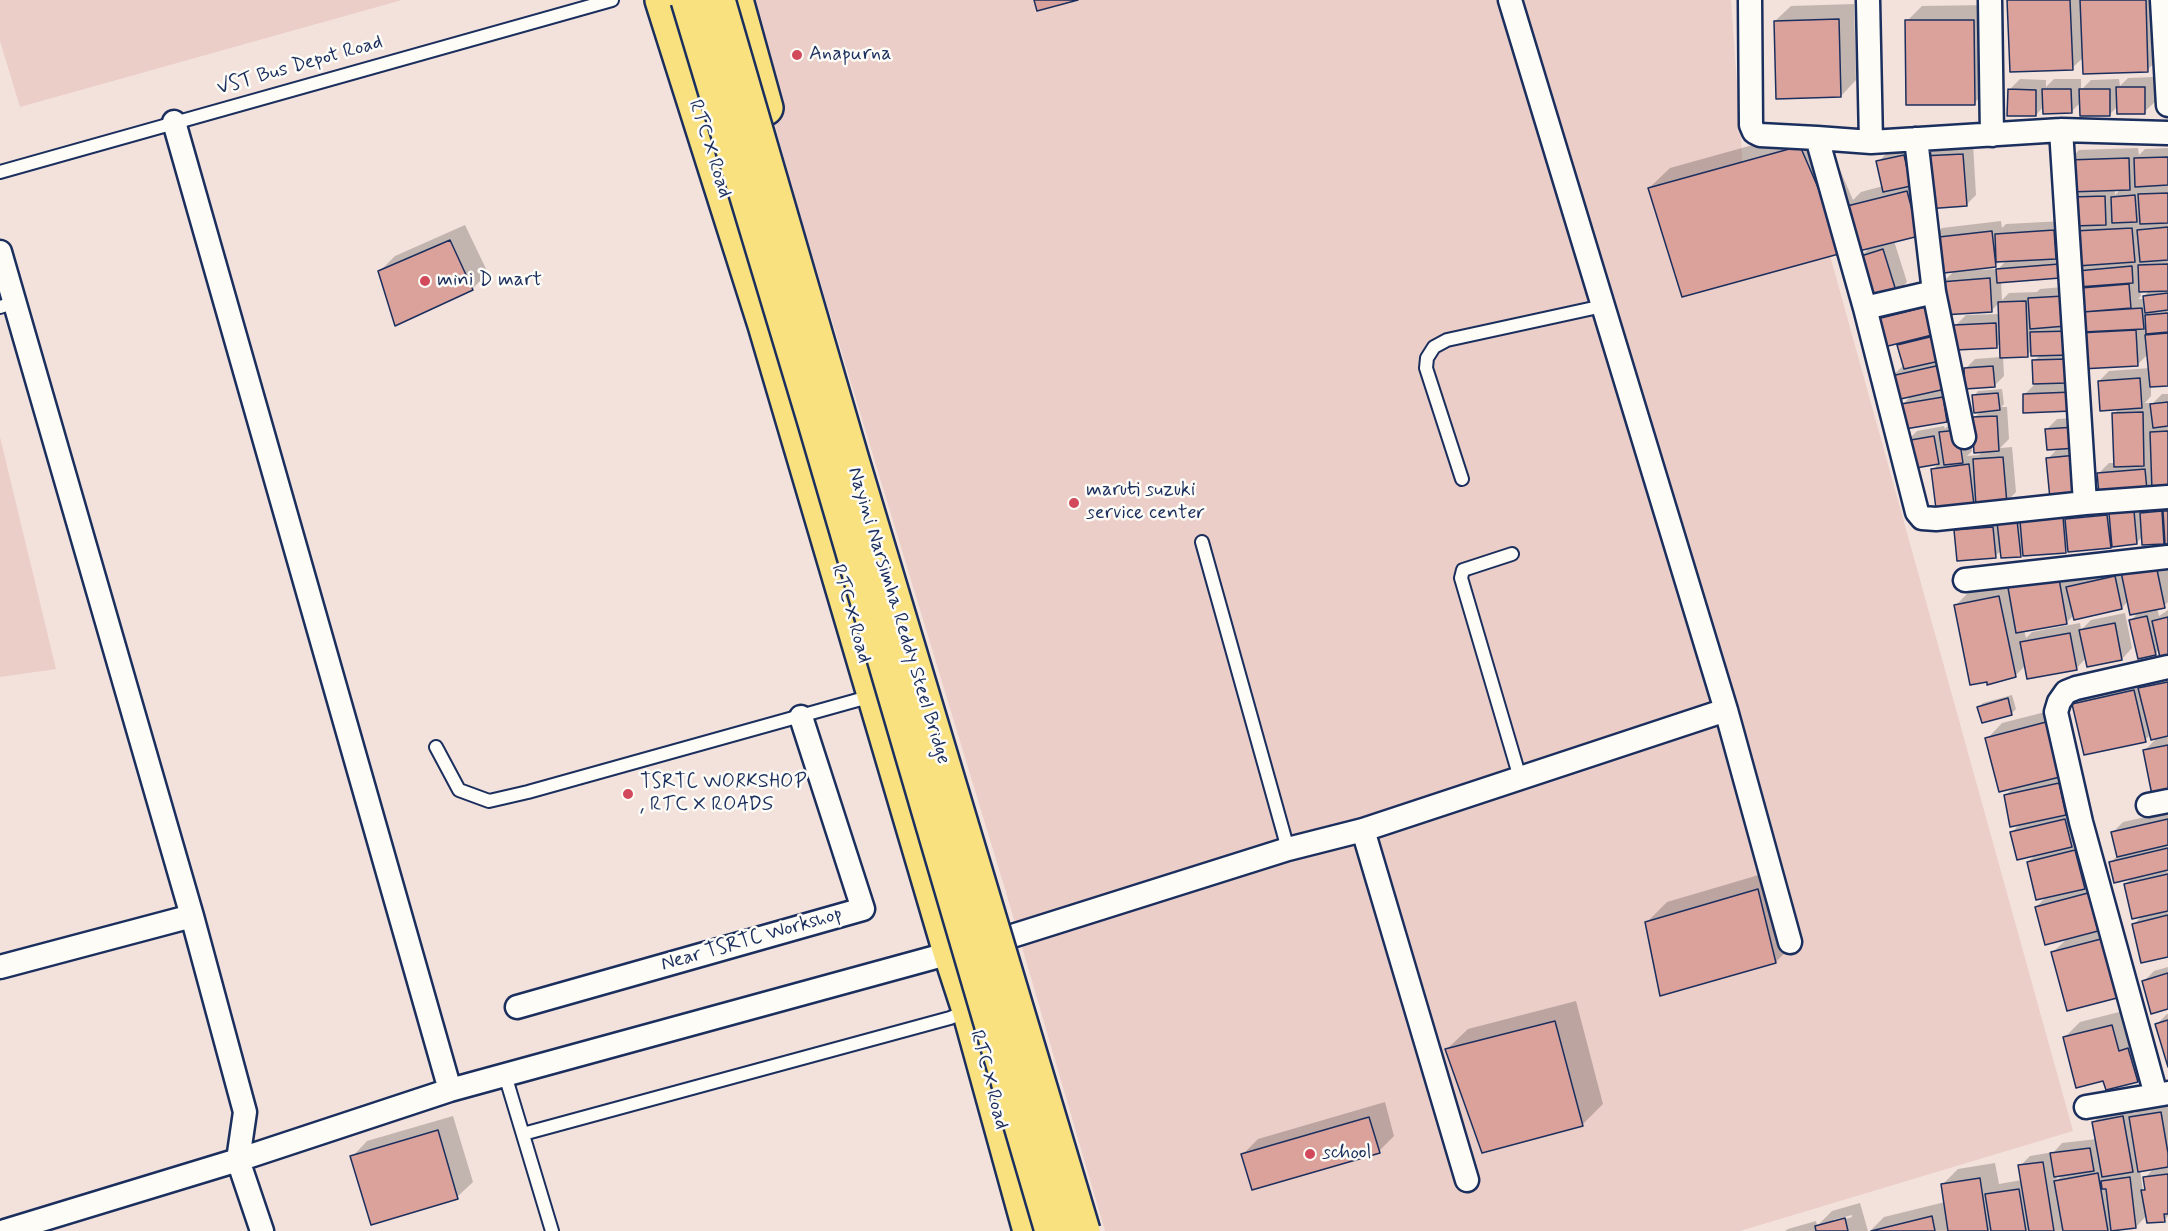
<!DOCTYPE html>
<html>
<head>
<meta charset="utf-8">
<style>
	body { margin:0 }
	canvas { display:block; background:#f3e1db }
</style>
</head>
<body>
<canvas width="2168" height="1231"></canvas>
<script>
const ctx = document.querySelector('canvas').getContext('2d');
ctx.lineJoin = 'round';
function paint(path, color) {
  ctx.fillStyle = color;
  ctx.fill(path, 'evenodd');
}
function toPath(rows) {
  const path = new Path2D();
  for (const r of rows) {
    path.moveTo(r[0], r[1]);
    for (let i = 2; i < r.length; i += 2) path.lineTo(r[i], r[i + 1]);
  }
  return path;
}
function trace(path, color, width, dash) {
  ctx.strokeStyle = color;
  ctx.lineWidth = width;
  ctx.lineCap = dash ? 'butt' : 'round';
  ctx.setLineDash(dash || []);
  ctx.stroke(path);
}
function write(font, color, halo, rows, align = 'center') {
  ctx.font = font + ' Mynerve,sans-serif';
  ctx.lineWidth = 5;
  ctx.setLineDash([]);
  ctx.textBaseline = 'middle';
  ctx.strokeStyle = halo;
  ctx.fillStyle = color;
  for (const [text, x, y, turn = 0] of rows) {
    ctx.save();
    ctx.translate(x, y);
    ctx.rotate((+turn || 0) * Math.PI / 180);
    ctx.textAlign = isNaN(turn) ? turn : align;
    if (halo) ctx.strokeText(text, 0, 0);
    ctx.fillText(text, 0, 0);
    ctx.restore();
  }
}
const built = toPath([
	[0,0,402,0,20,107,0,41],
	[740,0,1731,0,1743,167,1806,169,2073,1131,1740,1231,1105,1231,1005,889,799,212],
	[0,437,56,669,0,677]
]);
const shadow = toPath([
	[2009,0,2161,0,2163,55,2147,70,2084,57,2072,68],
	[1854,4,1856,80,1841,96,1775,21,1791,6],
	[1989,5,1990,88,1974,103,1907,21,1922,6],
	[2154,77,2155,102,2144,112,2118,106,2110,114,2081,102,2071,112,2044,106,2036,115,2009,90,2020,79,2046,80,2046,87,2054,79,2081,79,2081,90,2091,80,2119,79,2120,86,2128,78],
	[1821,126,1853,200,1861,192,1883,186,1878,162,1888,152,1914,146,1924,157,1934,147,1973,144,1976,195,1966,205,1930,207,1894,241,1907,282,1897,292,1860,257,1871,246,1649,188,1670,168],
	[2138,148,2139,155,2145,149,2168,148,2168,384,2151,385,2151,396,2145,403,2153,403,2162,394,2168,394,2168,489,2153,482,2147,489,2099,473,2109,463,2115,463,2114,414,2119,408,2099,381,2109,371,2150,368,2148,354,2137,365,2082,368,2077,371,2065,383,2081,382,2082,399,2024,395,2035,384,2034,361,2041,354,2032,350,2027,355,2003,356,2004,376,1994,386,1965,369,1975,359,2001,357,2001,343,1997,346,1956,325,1966,315,2000,314,1999,303,1992,310,1944,314,1957,411,1947,421,1903,404,1912,395,1892,376,1904,365,1898,342,1879,319,1889,309,1942,283,1954,271,1932,238,1942,228,2001,221,2002,228,2006,224,2064,221,2066,247,2057,256,2069,255,2070,267,2001,281,2002,300,2009,293,2037,292,2040,289,2074,286,2085,311,2082,286,2078,271,2085,264,2076,232,2083,224,2074,198,2081,190,2069,161,2079,150],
	[2115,189,2121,189,2115,195],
	[2007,260,1998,269,1978,270,1978,268,1995,266,2000,261],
	[2150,290,2144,296,2145,299,2138,299,2141,296,2140,291],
	[465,225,488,273,472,289,379,272,395,256],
	[2002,389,2004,404,2001,407,2007,407,2009,439,2000,448,2012,447,2016,492,2006,502,1977,499,1973,503,1933,470,1940,462,1911,467,1907,441,1917,431,1944,426,1945,429,1951,422,1968,420,1972,451,1967,456,1979,455,1983,451,1974,418,1981,411,1974,396,1978,391],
	[2085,417,2091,484,2048,459,2058,448,2047,429,2057,419],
	[2144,502,2144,510,2151,503,2168,502,2168,542,2144,544,2143,536,2136,543,2110,547,2069,547,2065,551,2024,551,2020,555,2002,550,1995,556,1956,531,1966,521],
	[2168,565,2168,602,2164,606,2157,608,2159,616,2168,610,2168,658,2160,649,2155,654,2130,621,2140,611,2128,601,2122,608,2074,615,2067,622,2024,630,2026,638,2032,632,2080,623,2081,630,2091,620,2125,613,2132,648,2122,659,2086,658,2076,669,2026,665,2015,676,1955,606,1971,590],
	[2168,675,2168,796,2144,751,2158,737,2151,734,2145,740,2074,704,2090,689],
	[2012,695,2016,709,2012,713,1979,707,1983,703],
	[2061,708,2069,774,2081,836,2073,844,2085,841,2094,877,2084,887,2098,884,2132,981,2116,996,2053,952,2068,938,2036,907,2047,896,2028,862,2036,854,2012,832,2021,823,2005,796,2014,787,1987,739,2002,723],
	[2168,812,2168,955,2134,924,2143,915,2125,885,2133,877,2111,862,2118,855,2113,832,2123,822],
	[1779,869,1796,941,1776,962,1646,923,1667,902],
	[2168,967,2168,1007,2144,981,2154,971],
	[1576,1001,1603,1104,1582,1125,1447,1049,1468,1029],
	[2127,1010,2152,1065,2137,1081,2104,1079,2064,1038,2080,1022],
	[2167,1014,2168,1014,2168,1062,2157,1024],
	[1385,1102,1394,1136,1379,1151,1242,1155,1258,1139],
	[2168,1103,2168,1216,2164,1220,2147,1215,2136,1227,2121,1229,2119,1231,1870,1231,1884,1217,1945,1202,1942,1185,1958,1169,1995,1163,1999,1184,2022,1180,2020,1166,2030,1156,2054,1152,2062,1143,2097,1139,2094,1122,2104,1112,2133,1107,2134,1114,2140,1108],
	[2154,1168,2145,1178,2146,1188,2143,1191,2140,1170],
	[2064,1174,2057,1180,2056,1175],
	[453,1116,473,1182,457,1197,352,1157,367,1141],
	[1860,1203,1868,1231,1785,1231,1788,1229,1816,1221,1817,1226,1832,1211],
	[1852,1215,1852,1217,1833,1223,1833,1220]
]);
const building = toPath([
	[1034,0,1078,0,1037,11,1034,0],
	[2007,0,2070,0,2073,70,2010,72,2007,0],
	[2080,0,2146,0,2148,72,2083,74,2080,0],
	[1839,19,1841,97,1776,99,1774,21,1839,19],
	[1905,20,1974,20,1975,105,1906,105,1905,20],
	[2116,87,2145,87,2145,114,2117,114,2116,87],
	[2008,89,2036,90,2036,116,2007,116,2008,89],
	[2042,89,2071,89,2072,113,2043,114,2042,89],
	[2079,89,2110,89,2110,116,2080,116,2079,89],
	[1800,146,1846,252,1682,297,1648,188,1800,146],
	[1963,154,1967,206,1926,209,1922,156,1963,154],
	[1904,155,1911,186,1883,192,1876,161,1904,155],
	[2168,157,2168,185,2135,187,2134,158,2168,157],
	[2129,158,2130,190,2069,192,2067,160,2129,158],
	[1907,191,1919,236,1855,252,1843,207,1907,191],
	[2168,193,2168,223,2140,224,2138,194,2168,193],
	[2135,195,2137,222,2112,223,2111,197,2135,195],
	[2105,196,2106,225,2073,226,2072,197,2105,196],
	[2168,227,2168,260,2140,262,2137,230,2168,227],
	[2132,228,2135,262,2077,266,2074,231,2132,228],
	[2054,230,2056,259,1996,262,1995,234,2054,230],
	[1992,231,1996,267,1935,274,1930,238,1992,231],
	[450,240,473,290,395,326,378,271,450,240],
	[1883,249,1897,294,1872,302,1858,257,1883,249],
	[2059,264,2060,278,1997,283,1996,269,2059,264],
	[2168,264,2168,291,2139,292,2138,265,2168,264],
	[2132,266,2133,283,2078,287,2077,271,2132,266],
	[1990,278,1992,312,1942,315,1940,282,1990,278],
	[2129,284,2131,308,2083,312,2081,288,2129,284],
	[2168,293,2168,310,2145,313,2143,296,2168,293],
	[2064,296,2066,326,2030,329,2028,298,2064,296],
	[2026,301,2028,357,2000,358,1998,302,2026,301],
	[1929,306,1936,334,1884,347,1877,319,1929,306],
	[2142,308,2144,329,2083,332,2082,312,2142,308],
	[2168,313,2168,332,2146,334,2145,315,2168,313],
	[1996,323,1997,348,1956,350,1954,325,1996,323],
	[2136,330,2138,366,2081,369,2078,333,2136,330],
	[2070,331,2071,355,2031,356,2030,332,2070,331],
	[2168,333,2168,386,2150,387,2145,335,2168,333],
	[1938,335,1944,360,1904,369,1897,345,1938,335],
	[2067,359,2067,383,2033,384,2032,360,2067,359],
	[1945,364,1950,388,1896,400,1891,376,1945,364],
	[1993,366,1995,387,1965,389,1964,368,1993,366],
	[2140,378,2142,408,2100,411,2098,381,2140,378],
	[2072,392,2072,411,2023,413,2023,394,2072,392],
	[1998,393,2000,410,1974,413,1972,395,1998,393],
	[1943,397,1947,422,1905,429,1901,404,1943,397],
	[2168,402,2168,426,2153,428,2150,404,2168,402],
	[2143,412,2144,466,2114,467,2112,413,2143,412],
	[1997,416,1999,451,1974,453,1972,417,1997,416],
	[2075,427,2077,448,2047,450,2045,429,2075,427],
	[1958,430,1963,463,1944,465,1939,432,1958,430],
	[2168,431,2168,490,2152,491,2150,432,2168,431],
	[1934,436,1939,464,1910,469,1905,441,1934,436],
	[2077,455,2081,496,2050,499,2046,458,2077,455],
	[2003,457,2007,504,1976,506,1973,459,2003,457],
	[1969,464,1974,505,1936,509,1931,469,1969,464],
	[2145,469,2147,490,2099,494,2097,473,2145,469],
	[2134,511,2137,544,2112,547,2109,513,2134,511],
	[2162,511,2164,544,2142,545,2140,513,2162,511],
	[2163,511,2168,511,2168,544,2165,544,2163,511],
	[2107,515,2111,548,2068,552,2065,519,2107,515],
	[2063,517,2066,553,2023,556,2020,521,2063,517],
	[2017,520,2021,557,2001,558,1997,522,2017,520],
	[1993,527,1996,558,1957,561,1954,530,1993,527],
	[2156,565,2165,608,2130,615,2121,572,2156,565],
	[2058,573,2067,624,2016,633,2007,582,2058,573],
	[2115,576,2122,609,2074,620,2066,587,2115,576],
	[1999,596,2016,677,1987,685,1987,682,1970,685,1954,605,1999,596],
	[2147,616,2156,655,2138,659,2129,620,2147,616],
	[2168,617,2168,660,2161,662,2152,621,2168,617],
	[2115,623,2122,660,2087,667,2079,630,2115,623],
	[2070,633,2077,670,2027,679,2020,642,2070,633],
	[2168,682,2168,736,2151,740,2138,688,2168,682],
	[2134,690,2146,742,2084,755,2072,704,2134,690],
	[2008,698,2012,715,1982,723,1977,707,2008,698],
	[2046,722,2060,777,1999,792,1985,738,2046,722],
	[2168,745,2168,797,2153,800,2143,750,2168,745],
	[2059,783,2066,815,2010,827,2004,795,2059,783],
	[2065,819,2072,847,2017,860,2010,832,2065,819],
	[2168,819,2168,845,2117,857,2111,832,2168,819],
	[2168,848,2168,870,2114,883,2109,862,2168,848],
	[2075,850,2085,889,2036,900,2027,862,2075,850],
	[2168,874,2168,911,2132,919,2124,884,2168,874],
	[1758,889,1776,963,1660,996,1645,922,1758,889],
	[2088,893,2098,931,2045,945,2035,907,2088,893],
	[2168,915,2168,957,2141,963,2132,924,2168,915],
	[2101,939,2117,998,2067,1011,2051,952,2101,939],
	[2168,973,2168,1009,2151,1014,2142,981,2168,973],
	[2168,1020,2168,1067,2155,1024,2168,1020],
	[1555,1021,1583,1126,1482,1153,1445,1049,1555,1021],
	[2112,1025,2119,1051,2128,1048,2138,1082,2106,1090,2103,1081,2076,1088,2063,1037,2112,1025],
	[2161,1112,2168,1153,2168,1167,2138,1172,2129,1117,2161,1112],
	[2123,1116,2133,1172,2102,1177,2092,1122,2123,1116],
	[1369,1117,1380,1153,1252,1190,1241,1154,1369,1117],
	[438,1130,458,1199,371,1225,350,1156,438,1130],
	[2090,1148,2094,1171,2054,1177,2050,1153,2090,1148],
	[2043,1162,2054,1231,2029,1231,2018,1165,2043,1162],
	[2098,1173,2108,1231,2063,1231,2054,1181,2098,1173],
	[2168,1174,2168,1214,2164,1214,2165,1222,2147,1223,2141,1190,2145,1190,2143,1177,2168,1174],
	[2130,1177,2136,1228,2111,1231,2106,1189,2102,1189,2101,1181,2130,1177],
	[1980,1178,1988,1231,1948,1231,1941,1184,1980,1178],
	[2019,1189,2026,1231,1991,1231,1985,1194,2019,1189],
	[1932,1216,1935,1231,1871,1231,1932,1216],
	[1845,1218,1848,1231,1816,1231,1815,1226,1845,1218]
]);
const service = toPath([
	[0,172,612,0],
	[0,307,15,302],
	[1462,479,1426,368,1427,358,1434,347,1447,340,1603,306],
	[1202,542,1288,849],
	[1512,554,1463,570,1461,578,1520,778],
	[436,747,459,790,489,801,528,792,872,696],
	[505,1075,552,1231],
	[523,1134,950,1018,967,1011]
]);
const minor = toPath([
	[1510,0,1726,710,1790,942],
	[1750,0,1751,125,1754,132,1760,135,1817,138,1865,308,1917,512,1922,518,1936,519,2085,503,2168,497],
	[1868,0,1871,142],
	[1990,0,1992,135],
	[2162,0,2168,105],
	[174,122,450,1090],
	[2061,130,2085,503],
	[1817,138,1871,142,2061,130,2168,133],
	[1916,139,1934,292],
	[0,252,192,916,245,1112,238,1160,262,1231],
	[1865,308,1934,292,1964,437],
	[1965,580,2168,557],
	[2148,805,2168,801],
	[1363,830,1467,1180],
	[0,967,192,916],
	[517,1007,863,909,801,717],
	[2156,1095,2081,822,2056,712,2059,702,2066,692,2076,688,2168,667],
	[2086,1107,2168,1093],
	[5,1231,238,1160,450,1090,1009,937,1288,849,1363,830,1726,710]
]);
const primary = toPath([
	[662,0,765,325,950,952,969,1010,1030,1231],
	[736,0,766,108]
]);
const primaryBridge = toPath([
	[688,0,814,419,1052,1231],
	[718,0,852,460,1083,1231]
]);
const markers = [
	[797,55,6,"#d1495b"],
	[425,281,6,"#d1495b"],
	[1074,503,6,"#d1495b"],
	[628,794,6,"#d1495b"],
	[1310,1154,6,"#d1495b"]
];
const poiNames = [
	["Anapurna",809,55],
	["mini D mart",437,281],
	["maruti suzuki",1086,491],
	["service center",1086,514],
	["TSRTC WORKSHOP",640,783],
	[", RTC X ROADS",640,806],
	["school",1322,1154]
];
const streetNames = [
	["VST Bus Depot Road",300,66,-16],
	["RTC X Road",709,149,72],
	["RTC X Road",850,614,74],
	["Nayini Narsimha Reddy Steel Bridge",898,616,73],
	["Near TSRTC Workshop",752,940,-16],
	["RTC X Road",988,1080,75]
];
paint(built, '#eccec8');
paint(shadow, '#0003');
paint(building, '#dba19b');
trace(building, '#1b2f5e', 1.5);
trace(service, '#1b2f5e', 16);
trace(minor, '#1b2f5e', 27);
trace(primary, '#1b2f5e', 38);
trace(service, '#fdfcf7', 12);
trace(minor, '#fdfcf7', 22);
trace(primary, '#fae180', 33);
trace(primaryBridge, '#1b2f5e', 38, []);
trace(primaryBridge, '#fae180', 33);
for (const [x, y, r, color] of markers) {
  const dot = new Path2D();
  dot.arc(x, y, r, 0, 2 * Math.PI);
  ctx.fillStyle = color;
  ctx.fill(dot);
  trace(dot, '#fdfcf7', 2);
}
write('20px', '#1b2f5e', '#fdfcf7', poiNames, 'left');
write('20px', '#1b2f5e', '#fdfcf7', streetNames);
</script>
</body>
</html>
